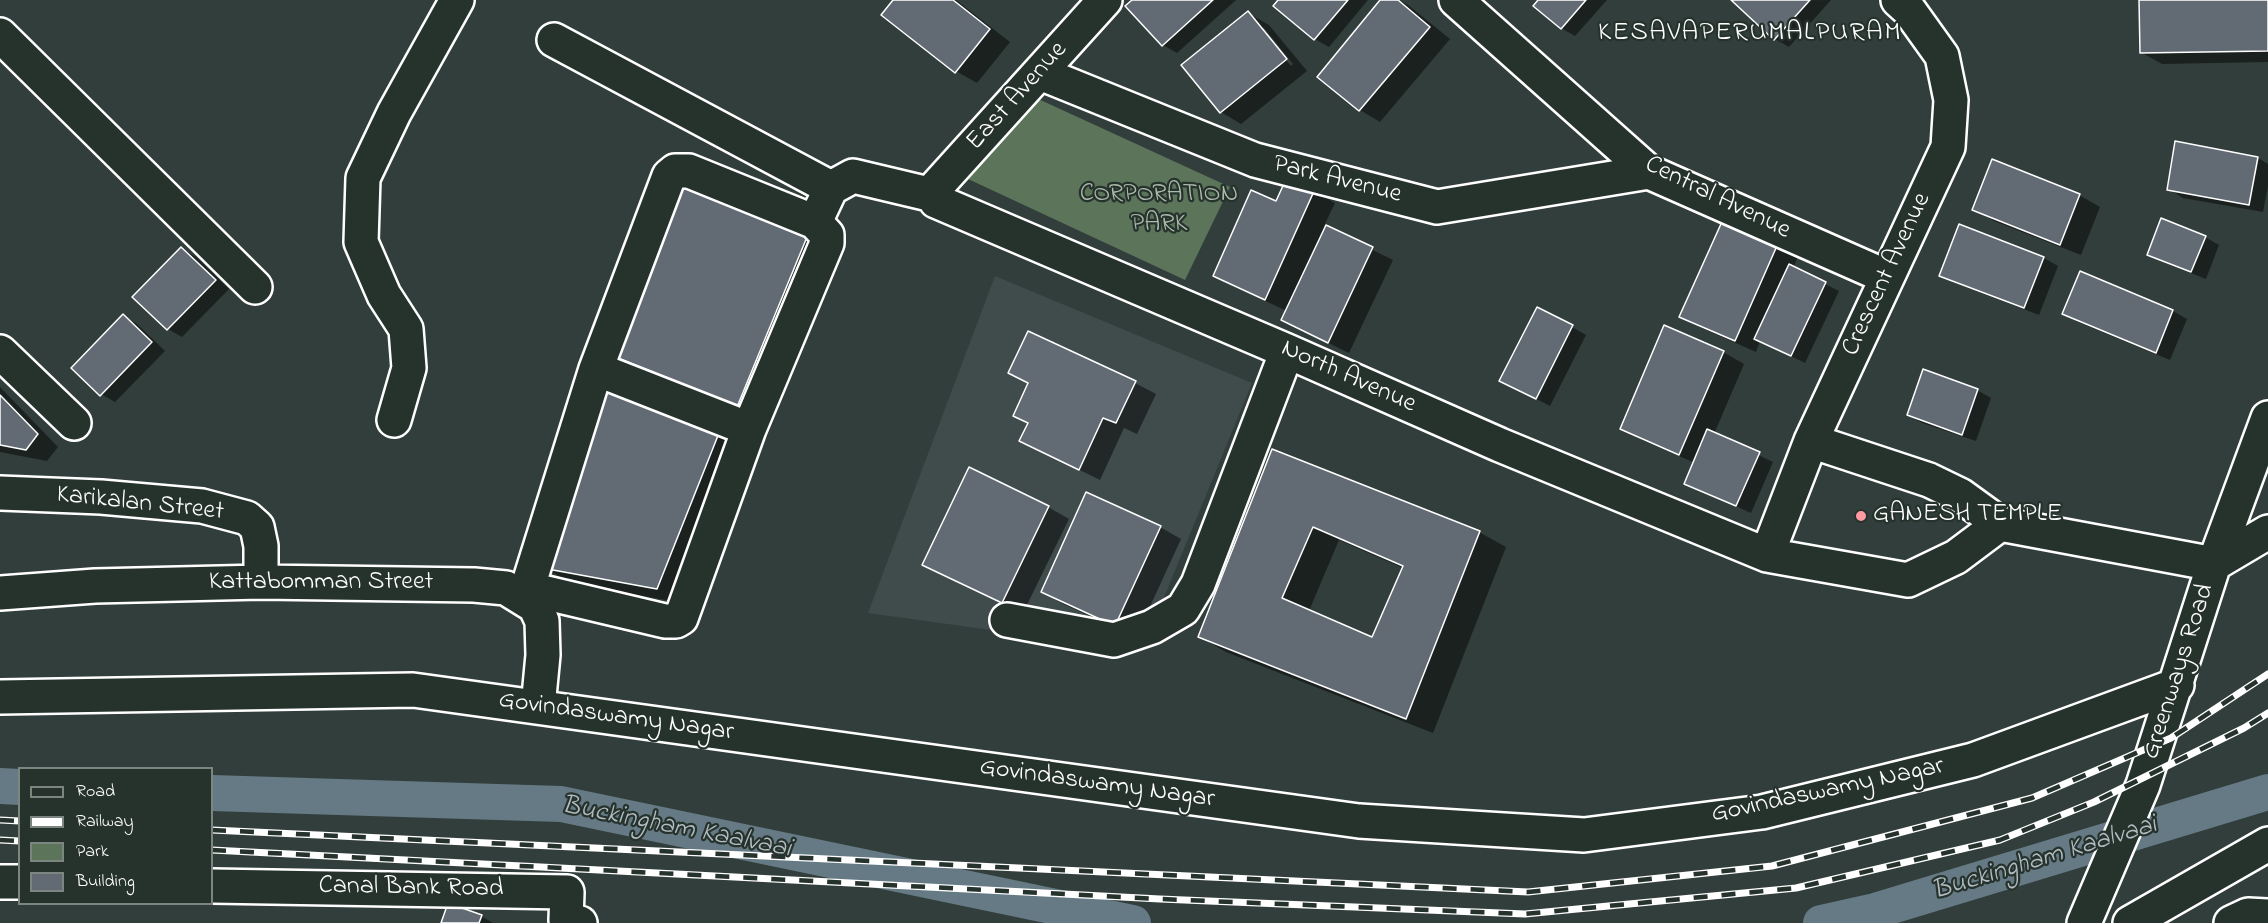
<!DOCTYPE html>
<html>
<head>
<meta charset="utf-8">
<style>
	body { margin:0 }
	#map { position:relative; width:2268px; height:923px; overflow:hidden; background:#323e3b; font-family:"Indie Flower",sans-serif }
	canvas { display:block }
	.legend { position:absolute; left:18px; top:767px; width:195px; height:138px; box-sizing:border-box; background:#26332d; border:2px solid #7d8581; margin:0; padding:8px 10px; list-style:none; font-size:18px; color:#fff }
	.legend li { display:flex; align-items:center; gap:12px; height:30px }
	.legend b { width:30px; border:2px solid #7d8581 }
</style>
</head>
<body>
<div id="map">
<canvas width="2268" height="923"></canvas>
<ul class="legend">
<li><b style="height:8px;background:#26332d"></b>Road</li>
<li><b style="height:8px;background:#fff"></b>Railway</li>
<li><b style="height:16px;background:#5b745a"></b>Park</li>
<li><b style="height:16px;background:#626a74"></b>Building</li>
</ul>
</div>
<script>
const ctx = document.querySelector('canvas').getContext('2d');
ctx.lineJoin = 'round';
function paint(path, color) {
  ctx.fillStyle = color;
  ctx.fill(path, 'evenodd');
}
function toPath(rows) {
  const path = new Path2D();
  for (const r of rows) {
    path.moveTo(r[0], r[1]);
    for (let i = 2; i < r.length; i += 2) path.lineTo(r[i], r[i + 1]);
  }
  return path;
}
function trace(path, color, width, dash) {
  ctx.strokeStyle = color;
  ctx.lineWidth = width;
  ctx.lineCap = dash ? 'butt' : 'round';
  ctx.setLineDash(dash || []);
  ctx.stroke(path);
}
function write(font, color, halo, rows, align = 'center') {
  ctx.font = font + ' "Indie Flower",sans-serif';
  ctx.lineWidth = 4.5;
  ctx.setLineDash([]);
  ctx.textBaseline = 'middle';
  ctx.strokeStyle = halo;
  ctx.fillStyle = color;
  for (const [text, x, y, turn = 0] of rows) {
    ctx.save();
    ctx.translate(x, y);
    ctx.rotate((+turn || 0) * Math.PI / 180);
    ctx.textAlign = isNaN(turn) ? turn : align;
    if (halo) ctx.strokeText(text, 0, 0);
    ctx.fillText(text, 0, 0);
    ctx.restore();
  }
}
const built = toPath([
	[995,276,1252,383,1142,651,868,613]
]);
const green = toPath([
	[1034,97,1230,187,1185,280,968,179]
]);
const shadow = toPath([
	[895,0,956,0,1010,42,977,83,956,71],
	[1134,0,1236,0,1177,53,1163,45,1127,6],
	[1280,0,1368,0,1329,47,1315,39],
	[1382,0,1399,0,1408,5,1450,39,1380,122,1360,110,1319,76],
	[1540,0,1607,0,1575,36,1561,28],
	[1831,0,1789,47,1775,39,1732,1],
	[2140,0,2268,0,2268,62,2162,64,2142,53],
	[1248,13,1269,25,1307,71,1241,124,1221,112],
	[1260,28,1264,28,1293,64,1291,66],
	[2258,158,2268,164,2268,186,2263,212,2183,198,2169,189],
	[1314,191,1335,203,1324,226,1393,260,1349,353,1304,331,1287,311,1235,287,1215,275,1277,203],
	[2079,195,2100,207,2081,255,1994,221,1974,209],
	[1726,217,1800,252,1793,268,1839,291,1805,363,1760,341,1756,352,1702,328,1681,316],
	[2162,220,2205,237,2219,245,2206,279,2163,262,2149,254],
	[806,238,832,253,764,420,636,368,610,353],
	[182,249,196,257,229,289,182,337,168,329,135,297],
	[2044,258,2058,266,2039,315,1955,283,1941,275],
	[2173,311,2187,319,2170,360,2078,322,2064,314],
	[123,316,137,324,165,351,115,402,101,394],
	[1572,327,1586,335,1550,406,1515,388],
	[1723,352,1744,364,1714,434,1773,462,1751,513,1686,483,1695,463,1642,440,1622,428],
	[1135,383,1156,394,1137,434,1124,428,1100,480,1021,441,1029,424],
	[0,387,58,447,47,461,0,452],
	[1977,390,1991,398,1976,441,1922,423,1908,415],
	[604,391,746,444,683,603,570,583,544,567],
	[1273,451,1479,532,1506,547,1433,733,1226,652,1200,637],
	[1339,540,1403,568,1373,639,1309,611],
	[1048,507,1069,519,1023,613,924,564],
	[1160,527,1181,539,1136,637,1063,604,1043,592],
	[481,916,493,923,442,923]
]);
const canal = toPath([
	[0,786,20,787],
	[212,793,561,804,1133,923],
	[1821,923,1875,911,2268,792]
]);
const building = toPath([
	[893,0,953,0,990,29,955,73,881,15,893,0],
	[1132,0,1213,0,1162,46,1125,6,1132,0],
	[1278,0,1348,0,1314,40,1273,6,1278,0],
	[1380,0,1398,0,1430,27,1359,111,1317,77,1380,0],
	[1538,0,1586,0,1561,29,1533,6,1538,0],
	[1731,0,1810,0,1774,40,1731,0],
	[2139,0,2268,0,2268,51,2140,53,2139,0],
	[1248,11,1287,59,1220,113,1181,65,1248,11],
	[2175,141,2258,157,2249,205,2167,190,2175,141],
	[1992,159,2080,194,2060,245,1972,210,1992,159],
	[1287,177,1315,189,1265,300,1213,276,1251,190,1276,201,1287,177],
	[678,184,807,237,737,407,608,354,678,184],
	[1725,215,1780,239,1735,341,1679,317,1725,215],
	[2161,218,2206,236,2191,272,2147,255,2161,218],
	[1959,224,2044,257,2024,308,1939,276,1959,224],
	[1326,225,1373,247,1328,343,1281,320,1326,225],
	[181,247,216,280,167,330,132,297,181,247],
	[1789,264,1826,282,1791,356,1754,339,1789,264],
	[2080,271,2173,310,2156,353,2062,314,2080,271],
	[1537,307,1573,325,1536,399,1499,381,1537,307],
	[123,314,152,342,100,396,71,368,123,314],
	[1664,325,1724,351,1679,455,1620,429,1664,325],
	[1028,331,1136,381,1116,423,1103,418,1079,470,1019,441,1028,423,1013,416,1028,383,1008,373,1028,331],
	[1923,369,1978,389,1962,435,1907,415,1923,369],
	[603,390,721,428,657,589,542,568,603,390],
	[0,395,38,434,26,450,0,445,0,395],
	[1707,429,1760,452,1736,506,1684,484,1707,429],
	[1272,449,1480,531,1406,719,1198,637,1272,449],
	[1313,527,1403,566,1372,637,1282,598,1313,527],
	[969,467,1049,506,1002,603,922,565,969,467],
	[1086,492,1161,526,1115,626,1041,592,1086,492],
	[448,903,482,915,479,923,441,923,448,903]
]);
const minor = toPath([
	[1456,0,1649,172,1887,277],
	[0,35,255,287],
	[554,40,831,188],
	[1040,73,1255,160,1437,207,1649,172],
	[933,195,936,201,1287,351,1500,445,1767,555,1908,580,1956,557,2000,524,2214,564,2268,532],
	[933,195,935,188,1105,0],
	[815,222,689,171,675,171,669,176,596,369,530,580,530,584,534,590,665,621,676,621,681,618,749,429,827,243,827,235,815,222,831,188,853,176,933,195],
	[0,352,74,423],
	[596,369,749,429],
	[394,420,409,368,406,329,384,295,361,242,363,178,394,113,457,0],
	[1811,441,1929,480,1960,495,2000,524],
	[0,493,101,497,202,506,247,518,257,527,261,546,261,582],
	[1767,555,1811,441,1948,147,1951,100,1942,56,1909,10,1898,0],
	[0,593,95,586,261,582,474,585,506,588,535,606,542,621,543,655,538,707],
	[1007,620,1114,640,1152,627,1183,609,1198,584,1287,351],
	[0,697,413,690,1359,821,1584,835,1762,812,1973,760,2177,685],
	[0,882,20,882],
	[212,886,567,892,566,920,580,923],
	[2084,923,2143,785,2214,564,2268,418],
	[2130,923,2268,844],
	[2231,923,2248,915,2268,916]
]);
const rail = toPath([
	[0,820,20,821],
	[212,830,1528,892,1772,866,2032,798,2171,738,2268,674],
	[0,840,20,841],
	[212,850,1160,899,1525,914,1796,888,2000,840,2094,802,2244,728,2268,713]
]);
const markers = [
	[1861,516,6,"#ff9aa2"]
];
const streetNames = [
	["East Avenue",1018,97,-48],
	["Park Avenue",1337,181,14],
	["Central Avenue",1717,199,26],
	["Crescent Avenue",1888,275,-65],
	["North Avenue",1348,378,24],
	["Karikalan Street",140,505,6],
	["Kattabomman Street",321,584],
	["Greenways Road",2180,672,-72],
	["Govindaswamy Nagar",616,718,8],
	["Govindaswamy Nagar",1097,785,8],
	["Govindaswamy Nagar",1828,792,-12],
	["Canal Bank Road",411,889,1]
];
const parkNames = [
	["CORPORATION",1159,196],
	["PARK",1159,226]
];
const poiNames = [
	["GANESH TEMPLE",1873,516]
];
const neighbourhoodNames = [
	["KESAVAPERUMALPURAM",1750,35]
];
const waterNames = [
	["Buckingham Kaalvaai",676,829,11],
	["Buckingham Kaalvaai",2045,860,-17]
];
paint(built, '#404b4c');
paint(green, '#5b745a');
paint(shadow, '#0007');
trace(canal, '#657a84', 36);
paint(building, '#626a74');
trace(building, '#fff', 1.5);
trace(minor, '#fff', 38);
trace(minor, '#26332d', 33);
trace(rail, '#fff', 7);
trace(rail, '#26332d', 4.5, [14]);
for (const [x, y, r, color] of markers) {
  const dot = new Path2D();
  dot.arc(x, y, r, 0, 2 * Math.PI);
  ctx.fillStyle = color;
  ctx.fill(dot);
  trace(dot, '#26332d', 2);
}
write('26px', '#fff', '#26332d', streetNames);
write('26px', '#adbaac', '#26332d', parkNames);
write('26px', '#fff', '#26332d', poiNames, 'left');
ctx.letterSpacing = '1.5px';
write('27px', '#fff', '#26332d', neighbourhoodNames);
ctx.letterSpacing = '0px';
write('italic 27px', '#b2bcc2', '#26332d', waterNames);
</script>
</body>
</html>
